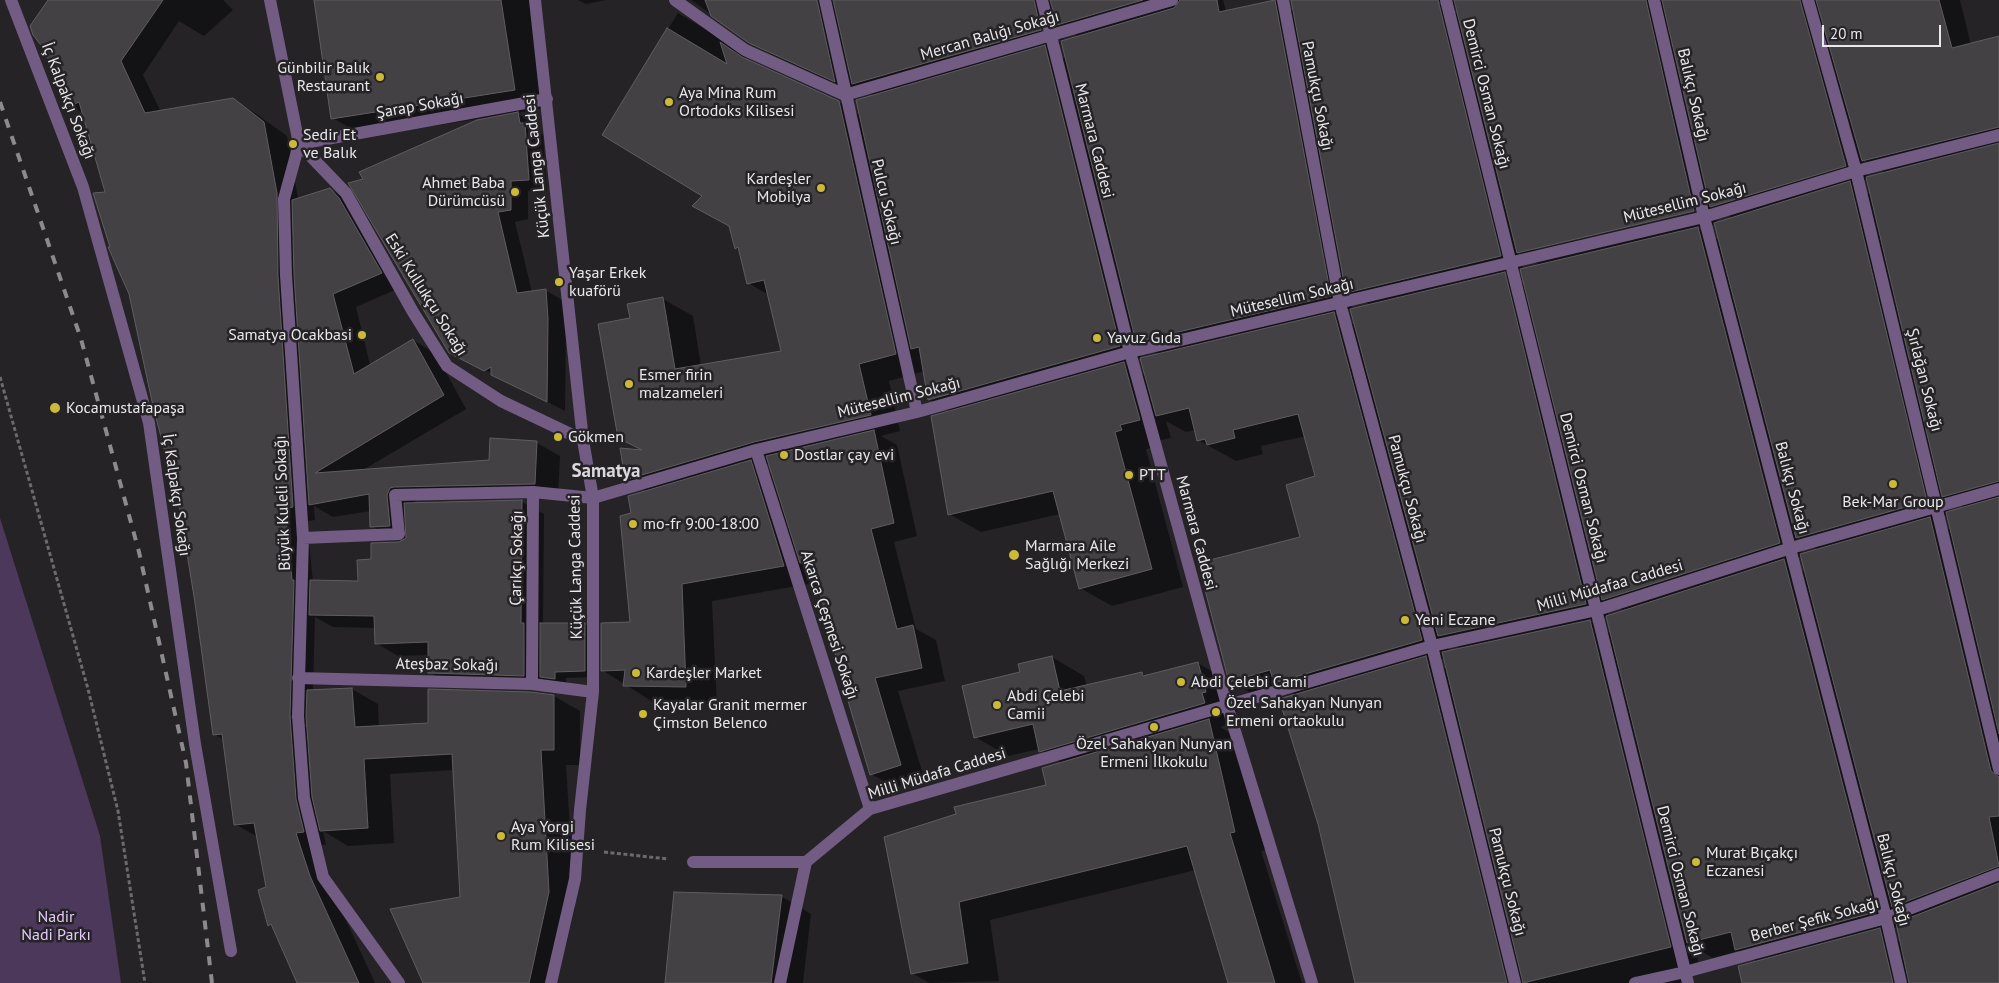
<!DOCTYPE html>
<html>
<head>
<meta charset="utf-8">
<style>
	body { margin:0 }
	#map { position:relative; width:1999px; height:983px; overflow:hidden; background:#252326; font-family:"PT Sans",sans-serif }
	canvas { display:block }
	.scale { position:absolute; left:1822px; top:25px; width:119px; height:22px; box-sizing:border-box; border:2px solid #e9e8ea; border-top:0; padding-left:6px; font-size:15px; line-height:18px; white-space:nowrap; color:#e9e8ea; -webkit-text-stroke:4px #252326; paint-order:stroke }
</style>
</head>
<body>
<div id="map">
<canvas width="1999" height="983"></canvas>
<div class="scale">20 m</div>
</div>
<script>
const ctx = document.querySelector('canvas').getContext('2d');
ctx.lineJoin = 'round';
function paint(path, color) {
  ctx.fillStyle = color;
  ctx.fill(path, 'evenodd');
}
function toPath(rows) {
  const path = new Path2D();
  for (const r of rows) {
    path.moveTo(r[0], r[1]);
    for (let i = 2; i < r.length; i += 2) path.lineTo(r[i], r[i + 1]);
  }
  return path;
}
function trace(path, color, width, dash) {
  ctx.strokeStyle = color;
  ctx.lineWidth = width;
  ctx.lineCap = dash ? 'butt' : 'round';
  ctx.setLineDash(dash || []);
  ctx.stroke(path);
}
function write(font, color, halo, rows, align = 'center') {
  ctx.font = font + ' "PT Sans",sans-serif';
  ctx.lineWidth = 5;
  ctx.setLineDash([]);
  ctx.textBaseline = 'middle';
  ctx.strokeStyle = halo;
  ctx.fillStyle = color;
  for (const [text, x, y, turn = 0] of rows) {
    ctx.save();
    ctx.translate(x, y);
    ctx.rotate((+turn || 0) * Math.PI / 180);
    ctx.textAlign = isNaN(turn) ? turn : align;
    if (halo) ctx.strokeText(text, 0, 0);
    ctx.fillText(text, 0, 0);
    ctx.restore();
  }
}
const green = toPath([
	[0,518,100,836,121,983,0,983]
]);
const shadow = toPath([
	[49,0,223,0,233,10,204,36,179,21,143,75,161,112,232,100,255,113,287,136,298,198,330,189,353,203,404,286,356,307,370,365,413,340,436,354,466,409,363,470,491,461,491,439,537,443,560,456,558,497,418,499,412,504,522,502,544,514,543,624,585,624,596,631,596,677,566,678,566,685,553,683,546,679,546,688,452,685,429,672,429,655,398,656,376,643,375,628,333,627,315,617,313,690,352,689,378,704,379,727,430,724,531,693,554,696,580,711,580,765,566,765,575,908,557,983,424,983,462,898,455,770,390,774,394,843,348,846,323,831,326,845,318,845,332,890,375,983,298,983,275,928,269,925,268,888,258,837,235,824,224,740,214,734,197,602,181,510,107,194,83,113,70,106,45,48],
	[314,506,333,517,371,511,372,526,394,540,407,539,373,560,359,583,313,582,307,521,315,520],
	[285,712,308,726,308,728,284,714],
	[315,0,531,0,547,108,516,113,536,124,537,131,543,135,547,190,528,191,528,219,515,222,532,292,545,290,564,301,566,330,565,411,450,352,361,173,483,118,365,137,333,118],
	[578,0,606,0,586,4],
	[691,0,1223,0,1226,12,1275,0,1295,12,1293,0,1432,0,1459,15,1459,12,1437,0,1960,0,1971,45,1999,37,1999,983,1744,983,1758,962,1738,951,1713,958,1694,947,1699,964,1682,983,1357,983,1297,695,1287,690,1259,698,1230,681,1302,538,1317,477,1306,436,1261,446,1263,454,1236,461,1198,440,1195,430,1186,432,1166,421,1171,438,1151,442,1152,448,1146,449,1183,587,1112,606,1080,588,1060,514,981,532,949,514,951,412,930,400,925,371,889,381,900,431,881,436,897,445,917,536,894,542,916,629,936,640,945,681,898,691,924,778,895,787,871,774,816,570,809,566,814,583,712,601,717,704,656,704,602,670,631,623,633,514,648,492,627,479,644,451,619,437,631,319,663,299,693,316,701,366,783,352,769,295,748,283,741,251,736,248,730,226,704,196,603,134,678,13,707,30,757,66,839,102,860,115,875,96,855,84,856,93,773,55,750,42],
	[1036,25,1062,40,1066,59,1046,47,1061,43,1035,28],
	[1059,25,1079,37,1063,42],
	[1864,161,1885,173,1868,178],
	[1868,179,1871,195,1852,184],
	[1713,207,1732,218,1717,223],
	[1700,208,1701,211,1535,250,1535,247],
	[1716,224,1720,241,1698,228],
	[1519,253,1540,265,1523,269],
	[1522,270,1526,286,1505,274],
	[1349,293,1370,305,1352,309],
	[1351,309,1356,326,1334,313],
	[1137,341,1160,355,1146,376,1124,363,1141,358],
	[770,463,774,475,759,466],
	[1945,497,1965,508,1949,513],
	[1948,515,1952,531,1932,519],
	[1798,538,1819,550,1802,554],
	[1802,556,1806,573,1786,561],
	[1604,600,1624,611,1608,616],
	[1607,617,1612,634,1589,621],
	[1446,639,1462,649,1449,652],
	[1445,658,1448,670,1433,662],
	[1896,908,1912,918,1900,923],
	[1898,927,1901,942,1883,931],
	[1052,657,1084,676,1087,686,1141,673,1147,676,1198,663,1230,682,1238,711,1235,712,1237,722,1220,727,1240,739,1267,850,1261,851,1302,983,1230,983,1196,870,990,920,999,981,929,983,912,973,885,838,1047,786,1061,763,1039,749,1008,756,975,737,1022,673],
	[781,896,811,914,803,983,667,983]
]);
const building = toPath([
	[48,0,163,0,121,61,145,113,233,98,264,122,277,193,278,276,293,507,285,509,292,580,294,580,290,716,296,799,304,832,296,833,310,876,359,983,297,983,271,924,268,926,258,890,266,887,254,823,234,825,222,734,213,735,195,603,180,510,153,406,129,294,108,247,110,247,93,193,105,192,79,102,69,107,44,49,33,35,30,26,48,0],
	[314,0,501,0,515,90,331,119,314,0],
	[705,0,817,0,835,82,749,43,711,16,705,0],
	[833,0,1034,0,1041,30,852,84,833,0],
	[1050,0,1143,0,1057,25,1050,0],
	[1180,0,1217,0,1219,12,1275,0,1331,296,1136,342,1061,41,1174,8,1180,0],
	[1291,0,1438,0,1501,256,1346,293,1291,0],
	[1454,0,1646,0,1694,211,1517,253,1454,0],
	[1662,0,1800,0,1846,166,1710,207,1662,0],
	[1816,0,1939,0,1952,48,1999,36,1999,127,1862,161,1816,0],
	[667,28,727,64,720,42,742,57,839,101,896,354,859,364,871,415,754,442,625,480,620,448,642,450,618,438,598,324,630,318,627,304,663,297,675,369,781,351,764,280,747,284,738,247,735,249,729,226,692,206,702,196,602,135,667,28],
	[1045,45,1120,346,928,400,919,347,911,349,856,100,1045,45],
	[518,112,520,123,525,123,529,180,511,181,511,210,498,212,517,293,546,289,548,319,547,402,491,375,491,367,484,371,449,353,348,183,363,179,359,172,477,120,518,112],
	[1999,143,1999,481,1942,497,1866,177,1999,143],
	[1850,181,1927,501,1796,538,1714,223,1850,181],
	[330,188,339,198,382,273,333,294,354,374,413,339,444,395,315,473,489,460,490,438,537,441,535,484,394,487,390,488,387,495,390,526,370,527,369,494,309,505,294,275,292,200,330,188],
	[1698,227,1780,543,1602,600,1520,269,1698,227],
	[1505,272,1586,604,1438,636,1350,309,1505,272],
	[1334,312,1422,640,1274,683,1270,670,1229,682,1198,563,1300,537,1286,485,1315,476,1298,414,1233,430,1235,438,1207,445,1205,439,1197,441,1189,408,1156,416,1140,358,1334,312],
	[1124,362,1140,420,1120,425,1122,430,1115,432,1152,569,1079,589,1053,491,948,515,931,416,1124,362],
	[874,430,894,523,871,529,897,629,913,625,922,668,875,678,901,765,870,775,843,684,812,561,800,563,766,456,874,430],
	[751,460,784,566,682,584,686,687,623,686,625,670,601,671,601,623,630,622,620,516,631,513,628,496,751,460],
	[1999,497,1999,734,1946,512,1999,497],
	[522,500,521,623,524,623,524,676,428,673,428,642,375,644,374,616,309,615,310,580,358,581,357,560,371,559,371,543,399,542,406,538,404,503,522,500],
	[1930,517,1991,771,1999,777,1999,816,1989,817,1999,866,1892,907,1800,554,1930,517],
	[1784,559,1876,912,1735,950,1731,932,1687,943,1606,616,1784,559],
	[1590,620,1671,947,1523,983,1442,652,1590,620],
	[540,623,585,623,585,671,555,672,555,679,540,677,540,623],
	[1052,656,1060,691,1142,672,1143,676,1198,662,1206,692,1202,693,1205,703,1039,752,1033,724,974,738,962,686,1020,672,1018,664,1052,656],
	[1426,656,1507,983,1355,983,1318,824,1279,699,1426,656],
	[352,688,355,727,428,723,428,689,531,692,554,695,554,750,541,750,549,892,529,983,423,983,390,909,460,897,452,754,364,759,368,828,320,831,312,797,306,716,307,690,352,688],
	[1209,719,1235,832,1230,833,1275,983,1228,983,1187,846,959,902,968,963,911,974,884,837,956,814,954,807,1046,785,1042,768,1209,719],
	[1999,883,1999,983,1909,983,1896,923,1999,883],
	[674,892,782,895,771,983,665,983,674,892],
	[1880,928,1893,983,1742,983,1738,966,1880,928]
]);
const path = toPath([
	[0,377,88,689,118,811,145,983],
	[604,852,668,859]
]);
const minor = toPath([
	[11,0,83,187,149,423,195,744,231,951],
	[270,0,299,144,284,199,286,275,303,538,298,716,304,798,323,877,399,983],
	[535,0,583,440,593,498,593,692,580,810,575,879,551,983],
	[675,0,745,50,845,95],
	[825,0,917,412],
	[1042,0,1130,352,1227,705,1312,983],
	[1283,0,1340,303,1432,646,1515,983],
	[1446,0,1688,983],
	[1654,0,1704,217,1886,918,1901,983],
	[1808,0,1856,171,1999,769],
	[845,95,1172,0],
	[299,144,346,193,413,312,447,366,501,401,583,440],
	[299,144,547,99],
	[756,450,870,809],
	[303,538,399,534,395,495,533,492],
	[298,678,532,684,593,692],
	[532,684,533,492,593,498,756,450,917,412,1130,352,1704,217,1856,171,1999,135],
	[693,862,806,862,870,809,1432,646,1597,610,1791,548,1999,489],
	[780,983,806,862],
	[1635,983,1685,972,1886,918,1999,874]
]);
const rail = toPath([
	[0,102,81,339,139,552,186,763,212,983]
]);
const markers = [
	[380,77,5,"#cdb938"],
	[669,102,5,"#cdb938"],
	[293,144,5,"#cdb938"],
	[821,188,5,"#cdb938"],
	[515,192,5,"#cdb938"],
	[559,282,5,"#cdb938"],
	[362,335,5,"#cdb938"],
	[1097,338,5,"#cdb938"],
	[629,384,5,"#cdb938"],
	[55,408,6,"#cdb938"],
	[558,437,5,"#cdb938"],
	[784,455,5,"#cdb938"],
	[1129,475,5,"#cdb938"],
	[1893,484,5,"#cdb938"],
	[633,524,5,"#cdb938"],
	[1014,555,6,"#cdb938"],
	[1405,620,5,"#cdb938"],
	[636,673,5,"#cdb938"],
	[1181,682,5,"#cdb938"],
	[997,705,5,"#cdb938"],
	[1216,712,5,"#cdb938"],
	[643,714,5,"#cdb938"],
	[1154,727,5,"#cdb938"],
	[501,836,5,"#cdb938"],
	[1696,862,5,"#cdb938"]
];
const streetNames = [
	["Mercan Balığı Sokağı",990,36,-16],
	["Demirci Osman Sokağı",1486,94,76],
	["Balıkçı Sokağı",1693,95,77],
	["Pamukçu Sokağı",1317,96,79],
	["İç Kalpakçı Sokağı",68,101,69],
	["Şarap Sokağı",420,106,-10],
	["Marmara Caddesi",1094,141,76],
	["Küçük Langa Caddesi",537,166,-96],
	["Pulcu Sokağı",886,202,77],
	["Mütesellim Sokağı",1685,203,-14],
	["Eski Kullukçu Sokağı",426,295,58],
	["Mütesellim Sokağı",1292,298,-13],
	["Şırlağan Sokağı",1924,380,76],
	["Mütesellim Sokağı",899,398,-14],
	["Demirci Osman Sokağı",1583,488,76],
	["Balıkçı Sokağı",1792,488,75],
	["Pamukçu Sokağı",1407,489,75],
	["İç Kalpakçı Sokağı",176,495,82],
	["Büyük Kuleli Sokağı",283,503,-92],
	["Marmara Caddesi",1196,533,75],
	["Çarıkçı Sokağı",517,558,-89],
	["Küçük Langa Caddesi",576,567,-91],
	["Milli Müdafaa Caddesi",1610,586,-16],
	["Akarca Çeşmesi Sokağı",829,625,72],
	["Ateşbaz Sokağı",447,665,1],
	["Milli Müdafa Caddesi",937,774,-17],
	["Balıkçı Sokağı",1893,880,76],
	["Demirci Osman Sokağı",1680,881,76],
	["Pamukçu Sokağı",1507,882,76],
	["Berber Şefik Sokağı",1815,920,-15]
];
const poiNames = [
	["Günbilir Balık",370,68,"right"],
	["Restaurant",370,86,"right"],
	["Aya Mina Rum",679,93],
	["Ortodoks Kilisesi",679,111],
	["Sedir Et",303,135],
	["ve Balık",303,153],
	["Kardeşler",811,179,"right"],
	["Mobilya",811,197,"right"],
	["Ahmet Baba",505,183,"right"],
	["Dürümcüsü",505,201,"right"],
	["Yaşar Erkek",569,273],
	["kuaförü",569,291],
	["Samatya Ocakbasi",352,335,"right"],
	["Yavuz Gıda",1107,338],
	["Esmer firin",639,375],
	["malzameleri",639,393],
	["Kocamustafapaşa",66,408],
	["Gökmen",568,437],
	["Dostlar çay evi",794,455],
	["PTT",1139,475],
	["Bek-Mar Group",1893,502,"center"],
	["mo-fr 9:00-18:00",643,524],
	["Marmara Aile",1025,546],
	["Sağlığı Merkezi",1025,564],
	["Yeni Eczane",1415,620],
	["Kardeşler Market",646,673],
	["Abdi Çelebi Cami",1191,682],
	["Abdi Çelebi",1007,696],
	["Camii",1007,714],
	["Özel Sahakyan Nunyan",1226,703],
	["Ermeni ortaokulu",1226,721],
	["Kayalar Granit mermer",653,705],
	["Çimston Belenco",653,723],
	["Özel Sahakyan Nunyan",1154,744,"center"],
	["Ermeni İlkokulu",1154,762,"center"],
	["Aya Yorgi",511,827],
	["Rum Kilisesi",511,845],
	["Murat Bıçakçı",1706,853],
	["Eczanesi",1706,871]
];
const parkNames = [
	["Nadir",56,917],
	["Nadi Parkı",56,935]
];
const quarterNames = [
	["Samatya",606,472]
];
paint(green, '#4c385b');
paint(shadow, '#0007');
paint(building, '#444145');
trace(building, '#5f5d61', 1);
trace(path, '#6b6a6c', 3, [4, 2.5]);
trace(minor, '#725c83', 12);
trace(rail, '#8c8a8d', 4, [9, 9]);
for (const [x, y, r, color] of markers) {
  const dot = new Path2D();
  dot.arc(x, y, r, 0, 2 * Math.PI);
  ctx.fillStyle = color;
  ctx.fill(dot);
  trace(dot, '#252326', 2);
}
write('16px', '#e9e8ea', '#252326', streetNames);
write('16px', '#e9e8ea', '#252326', poiNames, 'left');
write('16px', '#e4c9f9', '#252326', parkNames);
write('bold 19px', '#dcd9de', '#252326', quarterNames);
</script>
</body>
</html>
